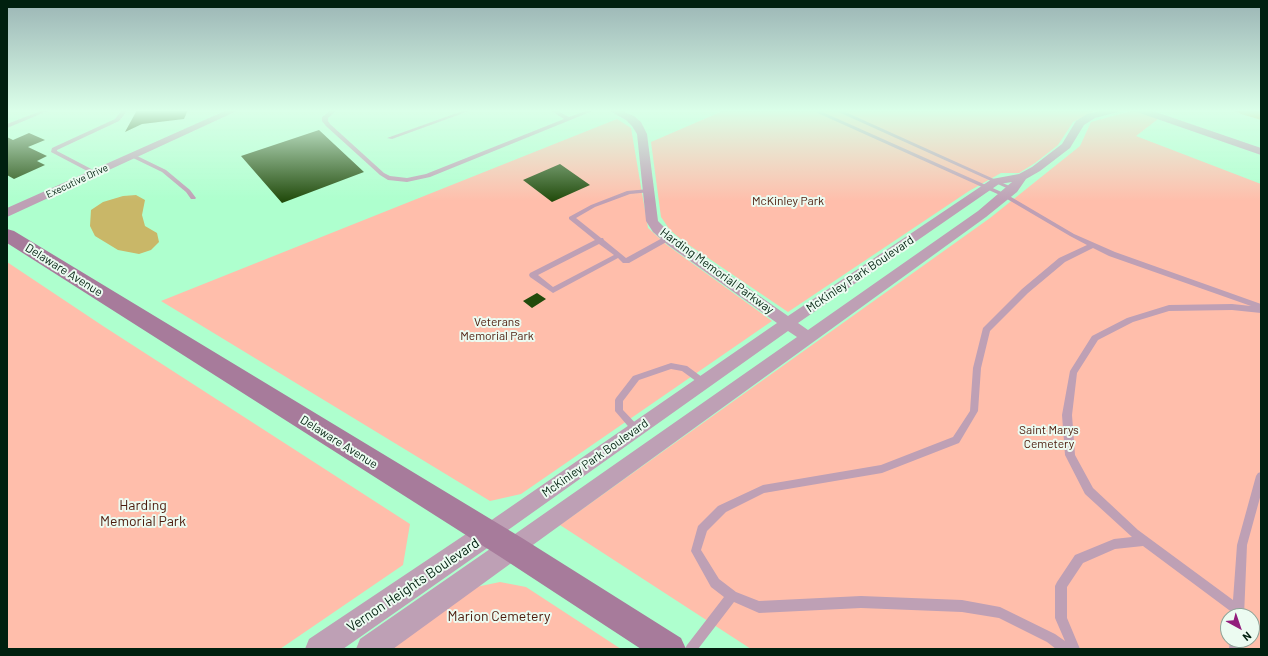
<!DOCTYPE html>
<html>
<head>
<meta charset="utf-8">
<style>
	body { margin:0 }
	#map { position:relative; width:1268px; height:656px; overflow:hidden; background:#aeffce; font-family:Barlow,sans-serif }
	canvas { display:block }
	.frame { position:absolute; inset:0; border:8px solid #00200f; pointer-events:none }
	.north { position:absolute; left:1220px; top:608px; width:40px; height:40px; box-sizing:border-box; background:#ecfbf1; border:1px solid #8ea397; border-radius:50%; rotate:140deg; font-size:11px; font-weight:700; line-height:16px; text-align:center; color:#00200f }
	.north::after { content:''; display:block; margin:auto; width:14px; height:18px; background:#921d7c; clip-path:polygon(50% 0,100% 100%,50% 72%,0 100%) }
</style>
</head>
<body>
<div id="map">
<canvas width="1268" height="656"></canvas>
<div class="frame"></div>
<div class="north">N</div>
</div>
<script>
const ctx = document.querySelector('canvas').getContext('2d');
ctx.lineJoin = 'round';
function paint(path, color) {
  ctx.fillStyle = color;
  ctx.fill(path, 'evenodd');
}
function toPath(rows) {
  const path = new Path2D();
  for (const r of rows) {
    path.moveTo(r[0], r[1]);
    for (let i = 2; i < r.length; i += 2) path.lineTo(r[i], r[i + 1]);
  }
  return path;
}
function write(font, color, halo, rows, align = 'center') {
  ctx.font = font + ' Barlow,sans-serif';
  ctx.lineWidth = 4;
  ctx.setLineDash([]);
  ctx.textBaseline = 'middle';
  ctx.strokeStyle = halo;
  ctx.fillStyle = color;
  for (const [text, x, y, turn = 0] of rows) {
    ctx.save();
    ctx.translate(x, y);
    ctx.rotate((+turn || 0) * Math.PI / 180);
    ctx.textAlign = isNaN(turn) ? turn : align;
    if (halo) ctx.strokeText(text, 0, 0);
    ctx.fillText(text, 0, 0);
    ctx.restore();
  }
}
const green = toPath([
	[725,110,1097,110,1073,122,1058,145,1035,163,1019,173,1001,173,969,191,788,312,683,241,670,230,661,217,651,142],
	[1134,110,1158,119,1136,136,1261,184,1261,649,751,649,560,525,990,218,1080,146,1091,122],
	[1228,616,1252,616,1252,640,1228,640],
	[617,119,631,128,648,228,667,245,772,321,521,494,490,501,161,301],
	[7,262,103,326,410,524,403,565,280,649,7,649],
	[500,582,526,587,621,649,389,649,476,587]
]);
const water = toPath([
	[1232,110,1261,110,1261,120,1241,114],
	[136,195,145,200,142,215,145,226,157,233,159,242,151,250,139,254,118,250,95,236,90,226,91,210,103,202,123,196]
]);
const building = toPath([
	[137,110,188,110,184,119,142,124,125,132],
	[319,130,364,172,282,203,241,156],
	[29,133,45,140,28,147,47,156,37,161,45,165,14,179,7,175,7,137,13,140],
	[560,164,590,185,552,202,523,180],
	[537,293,546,299,532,308,523,301]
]);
const service = toPath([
	[43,110,50,110,7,128,7,124,43,110],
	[122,110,128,110,119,121,57,150,57,151,97,172,97,174,93,174,51,152,52,148,115,119,122,110],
	[331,110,337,110,328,118,328,121,330,124,384,173,390,176,407,178,426,174,564,119,551,111,551,110,556,110,569,117,588,110,595,110,430,177,407,182,388,180,380,175,326,126,322,121,322,117,331,110],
	[465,110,472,110,392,139,387,138,465,110],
	[811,110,818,110,1006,194,1074,234,1115,252,1261,304,1261,313,1232,310,1169,311,1133,322,1098,340,1077,373,1072,415,1075,455,1093,488,1138,530,1233,600,1237,545,1256,476,1258,473,1261,472,1261,494,1247,545,1244,616,1232,616,1233,613,1143,546,1115,549,1083,563,1067,587,1067,618,1080,649,1056,649,1047,642,999,618,962,612,861,608,759,613,734,602,698,649,685,649,687,645,724,597,711,587,691,551,698,526,718,506,763,485,881,465,953,437,970,411,973,368,983,328,1022,289,1059,258,1087,245,1070,236,1002,196,811,110],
	[1093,248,1109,256,1251,306,1232,304,1169,305,1127,318,1092,336,1070,371,1062,415,1065,455,1085,494,1132,537,1114,539,1075,555,1057,582,1055,586,1055,618,1065,641,1055,634,1000,607,962,600,861,596,759,601,736,592,719,579,701,550,707,531,726,512,764,493,882,473,959,443,978,411,981,368,990,331,1028,293,1065,262,1093,248],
	[834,110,841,110,1016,189,1013,191,1011,190,834,110],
	[133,154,166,170,190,190,196,198,195,199,191,199,186,192,162,172,131,157,131,155,133,154],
	[649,189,651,190,651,192,630,194,595,207,576,218,601,238,603,238,604,240,626,258,666,236,670,236,671,238,670,240,629,263,623,263,618,258,553,293,530,277,529,275,530,273,595,240,569,219,569,217,591,205,627,191,649,189],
	[599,244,614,255,553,287,538,275,599,244],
	[671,363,687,366,706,380,707,382,706,384,700,384,682,371,671,369,639,380,623,401,623,410,641,429,639,432,636,433,633,432,615,411,615,400,616,398,633,376,671,363],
	[1230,640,1242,640,1241,649,1229,649,1230,640]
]);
const minor = toPath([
	[227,110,239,110,7,217,7,208,227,110],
	[608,110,620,110,634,116,641,122,647,134,658,221,663,226,678,239,788,316,992,179,1019,174,1032,167,1062,144,1076,121,1087,114,1104,110,1119,110,1118,112,1095,118,1084,125,1070,148,1040,171,1026,179,1017,192,986,217,519,555,512,557,505,555,502,548,505,541,797,337,788,331,494,540,487,543,480,540,477,534,480,528,777,323,668,245,653,232,646,221,637,134,632,126,626,120,608,110],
	[1012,182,978,211,808,330,798,323,999,184,1012,182],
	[1136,110,1150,110,1261,148,1261,155,1137,112,1136,110]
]);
const tertiary = toPath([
	[487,523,496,526,499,534,496,542,343,649,305,649,309,639,478,526,487,523],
	[512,536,521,540,525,548,521,556,393,649,356,649,360,639,503,540,512,536]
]);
const secondary = toPath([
	[7,229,14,231,522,538,681,638,686,649,641,649,502,558,7,243,7,229]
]);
const farStreetnames = [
	["Executive Drive",77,181,-25]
];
const parkNames = [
	["McKinley Park",788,201],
	["Veterans",497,322],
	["Memorial Park",497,336],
	["Saint Marys",1049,430],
	["Cemetery",1049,444]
];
const streetNames = [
	["Delaware Avenue",64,270,32],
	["Harding Memorial Parkway",717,271,36],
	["McKinley Park Boulevard",860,274,-34],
	["Delaware Avenue",339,442,32],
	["McKinley Park Boulevard",595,458,-35]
];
const nearParknames = [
	["Harding",143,505],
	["Memorial Park",143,521],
	["Marion Cemetery",499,616]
];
const nearStreetnames = [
	["Vernon Heights Boulevard",413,585,-34]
];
paint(green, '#ffbeab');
paint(water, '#c9b768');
paint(building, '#224b0c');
paint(service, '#bea0b5');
paint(minor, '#bea0b5');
paint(tertiary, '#bea0b5');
paint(secondary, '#a77b9b');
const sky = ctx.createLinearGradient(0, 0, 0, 201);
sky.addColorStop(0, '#9bb5b5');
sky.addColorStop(0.55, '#dbffe9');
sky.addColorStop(1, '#dbffe900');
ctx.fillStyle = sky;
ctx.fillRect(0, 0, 1268, 201);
write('10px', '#00200f', '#ecfbf1', farStreetnames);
write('12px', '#4b1a0b', '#ecfbf1', parkNames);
write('12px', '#00200f', '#ecfbf1', streetNames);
write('14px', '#4b1a0b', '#ecfbf1', nearParknames);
write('14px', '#00200f', '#ecfbf1', nearStreetnames);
</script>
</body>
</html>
